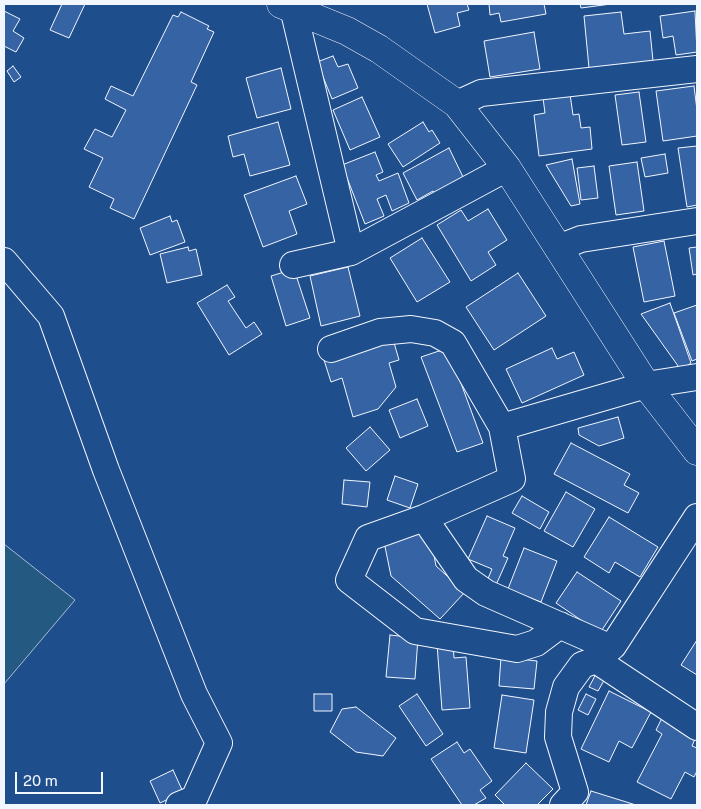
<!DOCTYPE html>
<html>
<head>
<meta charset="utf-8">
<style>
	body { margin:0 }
	#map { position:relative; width:701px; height:809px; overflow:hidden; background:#1f4e8c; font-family:"Public Sans",sans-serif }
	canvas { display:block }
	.frame { position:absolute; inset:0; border:5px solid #f2f6ff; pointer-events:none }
	.scale { position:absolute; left:15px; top:772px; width:88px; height:22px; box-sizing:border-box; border:2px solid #f2f6ff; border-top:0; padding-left:6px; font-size:15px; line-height:18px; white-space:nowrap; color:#f2f6ff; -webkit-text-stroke:4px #1f4e8c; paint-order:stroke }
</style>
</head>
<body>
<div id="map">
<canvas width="701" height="809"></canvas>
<div class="frame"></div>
<div class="scale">20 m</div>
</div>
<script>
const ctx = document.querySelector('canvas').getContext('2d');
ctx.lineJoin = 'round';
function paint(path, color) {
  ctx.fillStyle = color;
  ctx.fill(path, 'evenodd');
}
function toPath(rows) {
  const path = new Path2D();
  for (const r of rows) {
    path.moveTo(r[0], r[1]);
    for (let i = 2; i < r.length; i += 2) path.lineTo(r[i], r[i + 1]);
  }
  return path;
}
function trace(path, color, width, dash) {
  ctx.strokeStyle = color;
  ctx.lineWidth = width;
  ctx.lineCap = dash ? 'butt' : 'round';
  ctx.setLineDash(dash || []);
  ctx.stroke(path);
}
const green = toPath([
	[4,544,75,600,4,684,4,544]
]);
const building = toPath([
	[62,4,85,4,69,38,50,30,62,4],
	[427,4,467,4,469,10,457,13,460,26,435,33,427,4],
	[489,4,544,4,546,14,501,22,499,13,490,15,489,4],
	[580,4,611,4,581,8,580,4],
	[4,11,20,19,13,31,24,38,16,52,4,46,4,11],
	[695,11,697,52,676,55,673,36,663,38,660,16,695,11],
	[181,12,209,26,207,29,214,32,191,82,197,85,134,219,110,208,114,199,89,187,103,158,84,149,95,129,112,137,126,110,105,99,111,86,133,96,173,15,178,17,181,12],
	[621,12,624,34,650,31,653,61,589,68,584,16,621,12],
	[534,32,540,69,490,77,484,41,534,32],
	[333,56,338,67,348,64,358,88,332,99,317,62,333,56],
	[13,66,21,77,14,82,7,71,13,66],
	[281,68,291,109,257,118,246,78,281,68],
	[694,86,697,110,697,136,663,141,656,91,694,86],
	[639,92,646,142,622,145,615,95,639,92],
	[570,94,573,115,579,114,581,128,590,127,592,149,539,156,534,115,545,113,543,98,570,94],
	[362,97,380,137,350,150,333,110,362,97],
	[278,122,290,165,250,176,244,154,233,157,228,136,278,122],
	[423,122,429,132,432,130,440,143,403,167,388,144,423,122],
	[697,146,697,205,687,207,678,148,697,146],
	[449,148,464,179,435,195,433,191,417,200,403,173,449,148],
	[375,152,383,172,376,175,379,181,398,173,409,203,392,211,386,195,377,199,384,216,365,224,342,165,375,152],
	[665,154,668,173,645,177,641,158,665,154],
	[572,159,580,204,571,206,546,165,572,159],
	[637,162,644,211,616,215,609,166,637,162],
	[594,166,598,198,581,200,577,168,594,166],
	[296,176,307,204,289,211,297,234,263,247,244,195,296,176],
	[488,209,507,240,488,252,496,265,471,281,437,225,461,210,468,221,488,209],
	[170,216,172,222,177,220,185,242,150,255,140,228,170,216],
	[422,238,450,282,417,302,390,258,422,238],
	[664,241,675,296,644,302,633,247,664,241],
	[188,247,189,251,196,249,202,275,167,283,160,254,188,247],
	[697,247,697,274,693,275,689,248,697,247],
	[348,267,360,316,321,326,310,276,348,267],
	[294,269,310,318,286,326,271,276,294,269],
	[518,273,546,316,494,350,466,307,518,273],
	[227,285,235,297,228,301,246,328,254,322,262,334,229,355,197,303,227,285],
	[670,303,691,363,681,370,641,314,670,303],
	[697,305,697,359,692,361,674,313,697,305],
	[393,339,399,360,389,363,396,387,378,409,353,417,342,378,331,382,324,360,393,339],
	[448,348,483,443,457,452,421,357,448,348],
	[552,348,557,359,574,352,584,375,522,403,506,369,552,348],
	[417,399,428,426,400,438,389,410,417,399],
	[618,417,624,438,599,446,579,435,578,428,618,417],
	[370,427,390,450,366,471,346,448,370,427],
	[571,443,630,474,624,485,639,493,628,513,554,474,571,443],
	[395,476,418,484,410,508,387,500,395,476],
	[344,480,370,482,367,507,342,504,344,480],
	[566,492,595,509,573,547,544,531,566,492],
	[522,496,549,512,540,529,512,513,522,496],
	[487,516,515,528,503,556,508,558,496,585,487,581,492,569,468,559,487,516],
	[609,517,658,547,640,577,615,562,609,573,584,557,609,517],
	[427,518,436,566,465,592,440,619,391,576,381,527,427,518],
	[524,548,557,561,541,602,508,589,524,548],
	[577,572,621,601,600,633,556,603,577,572],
	[390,635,418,638,415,679,386,677,390,635],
	[697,640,697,675,681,665,697,640],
	[453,642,454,658,466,657,470,708,442,710,437,644,453,642],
	[501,657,537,661,534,689,499,686,501,657],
	[597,672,606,677,598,691,589,687,597,672],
	[609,691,651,712,632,748,619,741,609,762,581,749,609,691],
	[314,694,332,694,332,711,314,711,314,694],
	[417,694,443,734,426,746,399,706,417,694],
	[586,694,596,699,588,715,578,710,586,694],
	[502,695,534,700,526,753,494,748,502,695],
	[356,707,396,738,383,756,356,752,330,732,342,709,356,707],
	[663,716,697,734,692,746,697,748,697,771,694,777,685,772,671,799,637,782,662,734,656,730,663,716],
	[457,742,464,753,470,749,492,781,480,790,486,798,474,805,462,805,431,759,457,742],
	[526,763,553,789,537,805,505,805,495,795,526,763],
	[173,770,183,792,160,803,150,781,173,770],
	[591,791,636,805,586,805,591,791]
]);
const minor = toPath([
	[293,8,351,252],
	[457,104,481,93,697,69],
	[558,248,581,239,697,221],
	[4,261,51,316,106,470,194,694,219,743,194,799,179,805],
	[293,265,351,252,507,168],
	[331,349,380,332,411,329,435,333,453,343,502,427],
	[697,517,613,646,596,660,697,727],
	[424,518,466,579,486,593,602,644,596,660,582,665,566,687,559,712,558,737,575,792,563,805],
	[560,625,536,643,517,649,415,631,349,580,368,538,424,518,512,479,502,427,646,385,697,377]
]);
const tertiary = toPath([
	[281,4,347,31,379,49,457,104,507,168,646,385,697,451]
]);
paint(green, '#245a82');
trace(green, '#a8bbd7', 1);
paint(building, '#3563a3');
trace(building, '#f2f6ff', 1);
trace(minor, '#f2f6ff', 28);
trace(tertiary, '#f2f6ff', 29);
trace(minor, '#1f4e8c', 26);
trace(tertiary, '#1f4e8c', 28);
</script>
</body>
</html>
